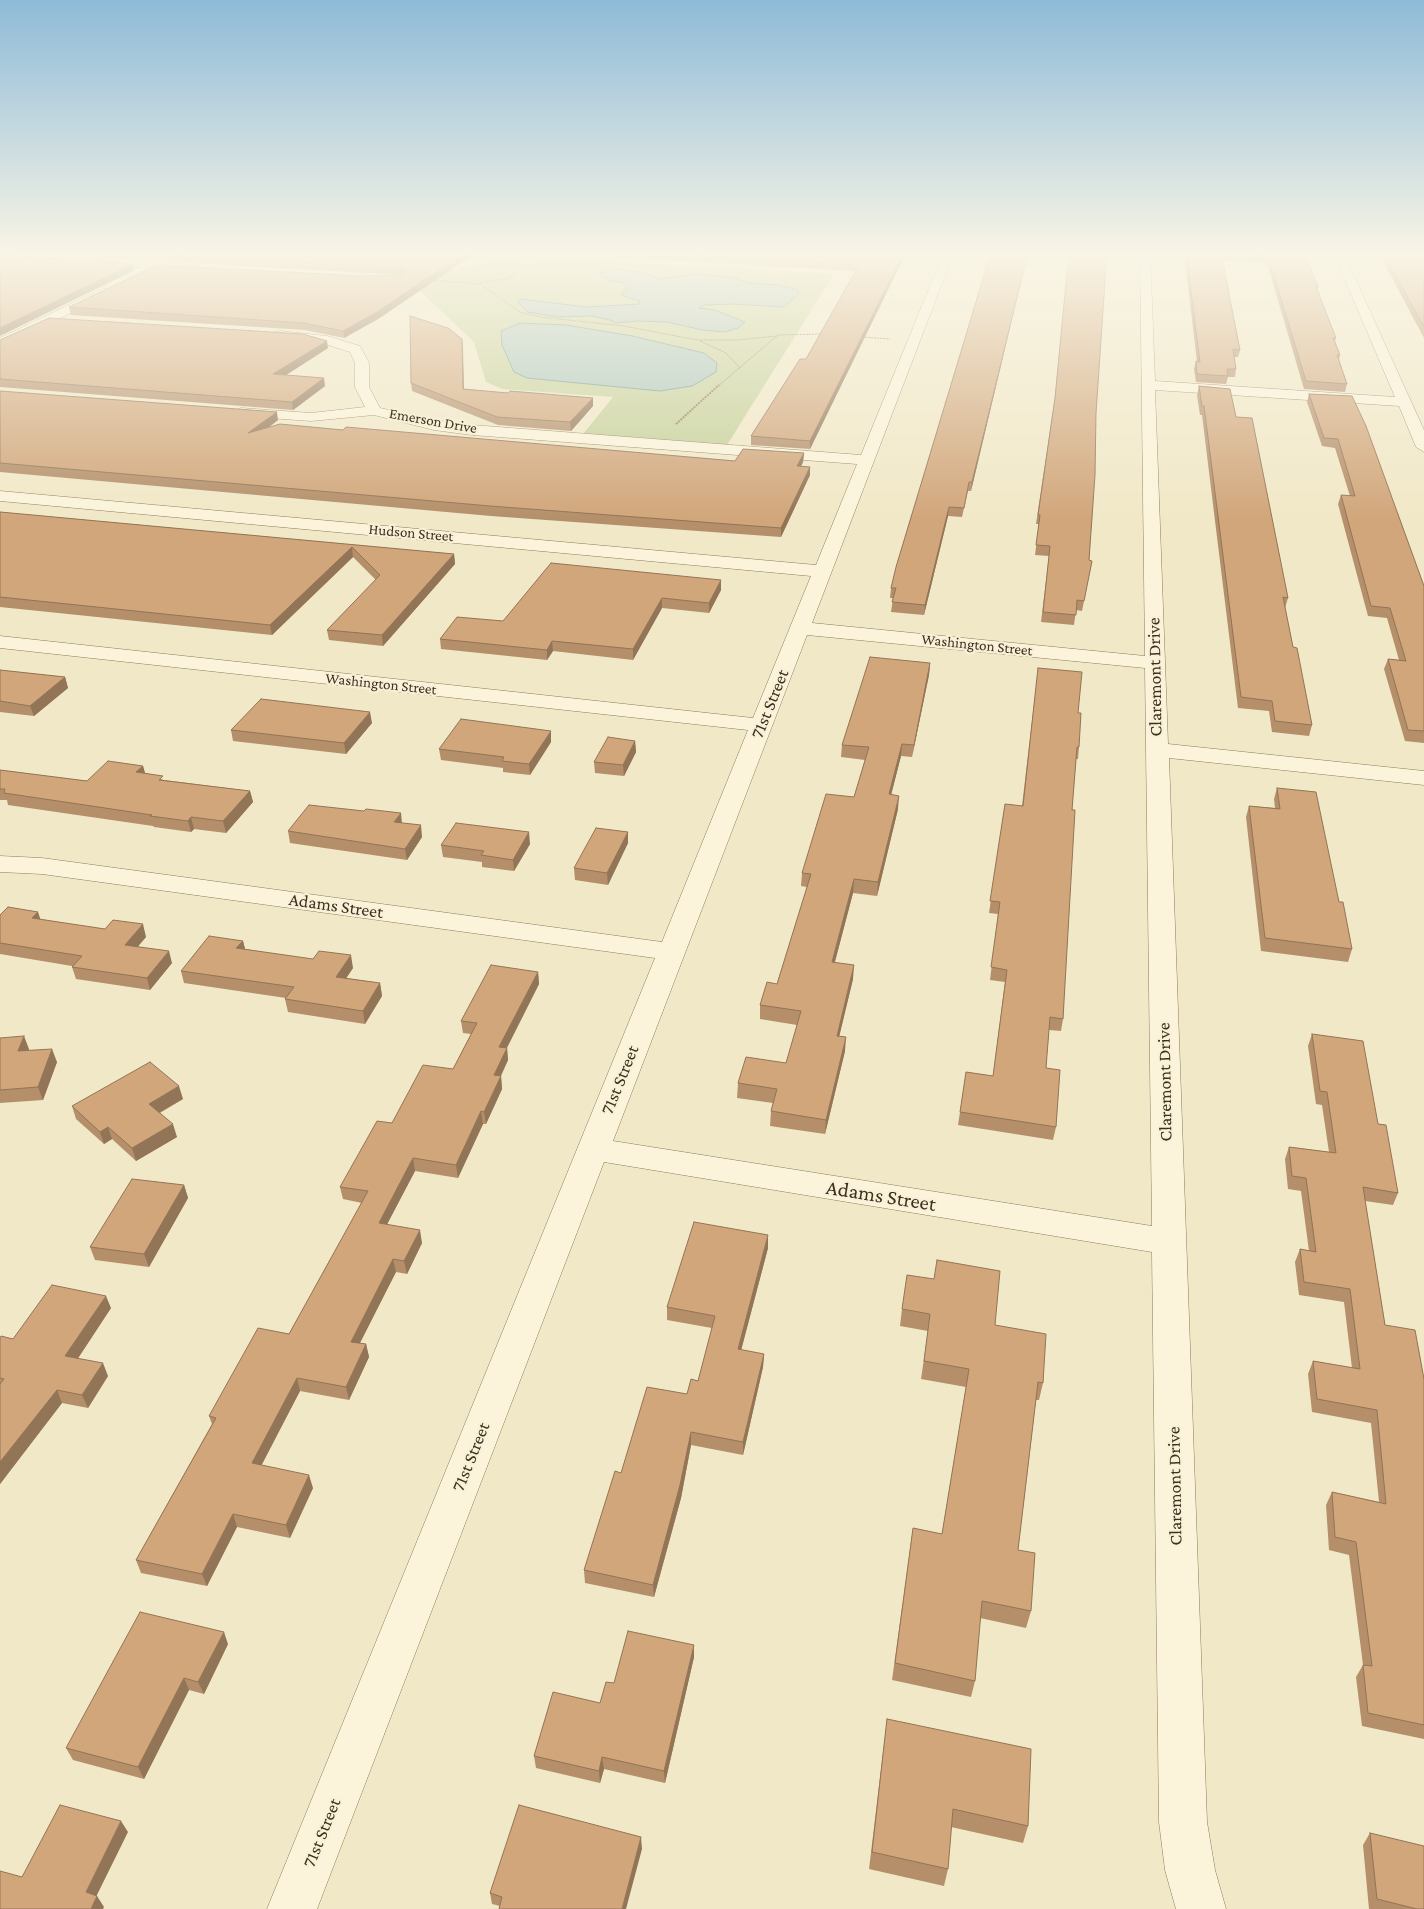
<!DOCTYPE html>
<html>
<head>
<meta charset="utf-8">
<style>
	body { margin:0 }
	canvas { display:block; background:#f1e8c7 }
</style>
</head>
<body>
<canvas width="1424" height="1909"></canvas>
<script>
const ctx = document.querySelector('canvas').getContext('2d');
ctx.lineJoin = 'round';
function paint(path, color) {
  ctx.fillStyle = color;
  ctx.fill(path, 'evenodd');
}
function toPath(rows) {
  const path = new Path2D();
  for (const r of rows) {
    path.moveTo(r[0], r[1]);
    for (let i = 2; i < r.length; i += 2) path.lineTo(r[i], r[i + 1]);
  }
  return path;
}
function trace(path, color, width, dash) {
  ctx.strokeStyle = color;
  ctx.lineWidth = width;
  ctx.lineCap = dash ? 'butt' : 'round';
  ctx.setLineDash(dash || []);
  ctx.stroke(path);
}
function write(font, color, halo, rows, align = 'center') {
  ctx.font = font + ' "Crimson Pro",serif';
  ctx.lineWidth = 4.5;
  ctx.setLineDash([]);
  ctx.textBaseline = 'middle';
  ctx.strokeStyle = halo;
  ctx.fillStyle = color;
  for (const [text, x, y, turn = 0] of rows) {
    ctx.save();
    ctx.translate(x, y);
    ctx.rotate((+turn || 0) * Math.PI / 180);
    ctx.textAlign = isNaN(turn) ? turn : align;
    if (halo) ctx.strokeText(text, 0, 0);
    ctx.fillText(text, 0, 0);
    ctx.restore();
  }
}
const green = toPath([
	[520,256,834,274,727,445,583,434,613,397,502,389,486,382,474,342,414,285,429,274]
]);
const water = toPath([
	[615,269,645,273,658,279,696,274,729,277,751,283,779,285,798,290,799,294,784,307,732,304,704,305,699,308,715,310,745,322,738,328,725,332,703,330,667,322,639,321,615,323,610,320,592,316,557,317,528,312,518,303,520,299,587,307,639,304,640,301,621,295,627,287,622,282,611,281,598,274,615,269],
	[520,323,566,325,632,336,704,353,717,363,716,372,692,386,660,391,527,378,514,372,502,345,501,331,520,323]
]);
const pathFar1 = toPath([
	[431,280,480,284,520,312,540,317,624,326,697,340,737,340,777,336],
	[480,283,511,278,517,265,532,252],
	[862,337,890,339],
	[700,341,726,353,740,368],
	[717,387,778,335,823,334]
]);
const path = toPath([
	[676,424,719,385]
]);
const minor = toPath([
	[861,252,954,252,812,623,1145,656,1140,252,1150,252,1155,381,1395,397,1333,252,1343,252,1424,430,1424,452,1416,447,1399,406,1155,390,1168,744,1424,771,1424,785,1169,758,1207,1822,1215,1870,1226,1909,1176,1909,1165,1870,1159,1822,1152,1252,604,1162,317,1909,267,1909,655,958,42,874,0,872,0,856,42,858,662,942,748,730,0,648,0,636,753,718,811,576,0,501,0,491,816,565,857,464,472,435,434,430,374,415,311,421,241,416,234,412,241,408,311,413,365,407,355,387,355,363,350,352,325,344,275,338,274,335,275,332,280,331,327,336,360,346,369,363,369,387,380,408,434,420,472,425,861,455,941,259,866,255,861,252],
	[807,635,1145,668,1152,1226,613,1141,807,635],
	[95,259,192,265,198,268,192,271,91,264,89,262,95,259],
	[104,288,110,292,108,295,0,347,0,338,104,288]
]);
const wall = toPath([
	[0,252,485,252,461,263,378,319,344,338,305,330,71,315,69,307,360,276,404,275],
	[594,252,897,252,903,259,810,449,751,445,751,436,806,359,856,271,594,256],
	[991,252,1028,252,971,491,968,491,962,517,948,516,924,615,891,612,893,598,890,598,891,588],
	[1184,252,1304,252,1318,287,1317,291,1336,338,1335,341,1340,355,1339,360,1347,384,1345,392,1304,389,1267,263,1223,261,1240,350,1238,357,1234,357,1236,369,1235,377,1228,377,1226,384,1196,382,1194,369,1196,361,1197,362],
	[1378,252,1424,252,1424,338],
	[462,339,464,389,593,406,571,431,498,425,412,391,411,383],
	[0,340,328,348,286,375,325,386,293,410,0,387],
	[1199,386,1236,417,1288,598,1285,608,1293,647,1312,725,1309,736,1272,732,1269,711,1238,708,1202,415,1200,415,1197,395],
	[0,391,278,420,269,427,735,461,804,453,803,462,801,466,810,467,810,475,781,537,491,516,0,472],
	[1309,394,1352,396,1424,586,1424,743,1405,741,1384,669,1388,659,1399,660,1387,618,1368,616,1338,504,1341,495,1350,496,1335,448,1322,446,1307,402],
	[1054,404,1096,413,1089,560,1092,561,1082,611,1076,610,1074,625,1041,622,1049,556,1035,555,1039,524,1036,524],
	[0,512,454,554,455,564,383,646,329,640,327,630,376,580,353,557,272,635,0,607],
	[721,590,709,613,662,608,633,660,553,651,547,660,441,649,440,639,503,621],
	[930,663,929,675,912,757,901,756,891,795,898,809,877,896,853,893,835,962,853,979,839,1036,845,1051,825,1134,770,1126,771,1111,773,1103,737,1098,738,1083,786,1063,797,1025,760,1019,760,1005,777,984,807,887,801,886,802,873,854,797,865,760,841,757,842,745],
	[0,670,65,677,68,688,34,716,0,712],
	[1037,678,1078,713,1079,747,1078,759,1076,759,1072,810,1063,1019,1061,1031,1049,1030,1046,1068,1056,1127,1053,1140,958,1125,966,1072,993,1076,1005,982,990,980,998,914,989,913,1005,804,1022,806],
	[372,723,346,754,233,741,231,730],
	[635,741,636,752,624,776,595,773,594,762],
	[551,742,530,775,503,772,503,768,441,760,439,749],
	[143,766,145,773,164,780,250,791,253,802,226,833,194,829,191,832,154,827,153,826,8,805,7,800,0,800,0,770,87,781],
	[1277,788,1339,902,1352,949,1348,962,1261,951,1246,817,1249,806,1275,808,1274,799],
	[402,823,422,837,407,860,290,843,288,831],
	[628,832,628,843,608,885,575,880,574,868],
	[530,844,514,871,482,867,482,862,443,857,441,845],
	[0,915,40,919,146,937,138,946,172,963,150,990,76,979,72,967,72,966,0,954],
	[243,941,245,949,353,968,346,978,380,983,382,996,365,1024,288,1012,285,999,286,998,184,983,181,971],
	[538,972,539,984,507,1048,508,1060,501,1076,502,1089,486,1124,483,1124,458,1178,415,1171,387,1224,422,1243,407,1274,396,1272,359,1343,366,1344,369,1357,349,1400,300,1391,261,1465,313,1488,290,1538,237,1527,207,1586,141,1573,136,1560,212,1424,209,1416,289,1334,362,1203,343,1199,340,1187,392,1123,453,1069,471,1034,463,1033,461,1021],
	[1312,1034,1378,1124,1398,1193,1393,1205,1365,1201,1385,1325,1424,1379,1424,1739,1362,1726,1356,1677,1363,1665,1349,1555,1329,1550,1326,1505,1332,1492,1379,1502,1371,1423,1312,1412,1308,1374,1313,1361,1352,1368,1344,1302,1299,1295,1295,1262,1300,1249,1309,1251,1301,1191,1288,1189,1285,1159,1289,1147,1329,1152,1322,1105,1316,1104,1308,1046],
	[0,1038,29,1049,28,1051,57,1062,43,1100,0,1103],
	[183,1099,160,1113,177,1137,136,1161,112,1139,104,1144,76,1119,72,1106],
	[184,1185,188,1198,149,1267,95,1260,90,1247],
	[768,1248,741,1350,764,1354,763,1367,743,1455,691,1445,681,1498,654,1597,585,1583,584,1570,621,1473,698,1381,712,1328,667,1320,667,1307],
	[111,1308,78,1358,108,1376,88,1408,62,1403,0,1484,0,1338,13,1339],
	[902,1309,995,1325,1043,1383,1039,1400,1036,1400,1018,1550,1031,1611,1026,1628,980,1618,975,1681,971,1697,892,1680,913,1528,942,1534,966,1387,921,1379,928,1331,900,1326],
	[228,1644,204,1694,189,1690,144,1779,73,1760,66,1748],
	[694,1657,665,1783,604,1769,600,1783,536,1768,534,1756,600,1703,614,1683],
	[887,1719,1028,1826,1023,1843,951,1827,948,1869,944,1886,869,1869],
	[1370,1833,1424,1909,1369,1909,1363,1845],
	[642,1849,500,1906,492,1904,490,1893]
]);
const shadedWall = toPath([
	[470,252,485,252,461,263,378,319,344,338,343,331,460,256],
	[904,252,903,259,810,449,810,441],
	[1028,252,971,491,972,482],
	[133,264,135,270,0,336,0,328],
	[462,339,463,347,464,397,463,389],
	[327,341,328,348,275,382,273,374],
	[324,378,325,386,293,410,292,402],
	[593,398,593,406,571,431,570,422],
	[277,412,278,420,249,442,248,433],
	[804,453,803,462,797,475,797,466],
	[810,467,810,475,781,537,781,528],
	[949,507,948,516,924,615,925,605],
	[352,547,353,557,272,635,270,625],
	[454,554,455,564,383,646,382,635],
	[721,580,721,590,709,613,709,603],
	[662,598,662,608,633,660,633,649],
	[552,641,553,651,547,660,547,650],
	[930,663,929,675,912,757,914,745],
	[65,677,68,688,34,716,30,706],
	[370,712,372,723,346,754,344,743],
	[551,731,551,742,530,775,529,764],
	[635,741,636,752,624,776,623,765],
	[902,744,901,756,888,807,889,794],
	[143,766,146,777,136,772],
	[250,791,253,802,226,833,223,821],
	[899,796,898,809,877,896,878,882],
	[401,813,402,824,394,822],
	[191,817,194,829,191,832,188,821],
	[421,825,422,837,407,860,405,849],
	[529,832,530,844,514,871,513,860],
	[628,832,628,843,608,885,607,873],
	[854,879,853,893,831,976,832,962],
	[38,912,42,924,32,918],
	[143,924,146,937,129,957,125,945],
	[243,941,246,953,236,948],
	[169,951,172,963,150,990,147,978],
	[351,955,353,968,339,989,336,977],
	[854,965,853,979,836,1050,837,1036],
	[538,972,539,984,501,1059,499,1047],
	[380,983,382,996,365,1024,363,1011],
	[24,1036,29,1049,23,1064,18,1051],
	[846,1037,845,1051,825,1134,826,1120],
	[507,1048,508,1060,495,1088,494,1075],
	[52,1049,57,1062,43,1100,38,1087],
	[501,1076,502,1089,486,1124,484,1112],
	[179,1086,183,1099,153,1116,149,1104],
	[481,1111,483,1124,458,1178,456,1165],
	[173,1124,177,1137,136,1161,132,1148],
	[108,1127,112,1139,104,1144,100,1132],
	[413,1158,415,1171,381,1236,379,1223],
	[184,1185,188,1198,149,1267,144,1254],
	[420,1230,422,1243,407,1274,404,1261],
	[768,1235,768,1248,738,1362,738,1349],
	[393,1259,396,1272,354,1355,351,1342],
	[106,1296,111,1308,71,1369,65,1356],
	[366,1344,369,1357,349,1400,346,1387],
	[764,1354,763,1367,743,1455,743,1442],
	[103,1363,108,1376,88,1408,82,1395],
	[297,1378,300,1391,256,1476,252,1463],
	[57,1390,62,1403,0,1484,0,1462],
	[691,1432,691,1445,681,1498,654,1597,653,1585],
	[309,1475,313,1488,290,1538,286,1525],
	[233,1514,237,1527,207,1586,202,1574],
	[224,1632,228,1644,204,1694,198,1682],
	[694,1645,694,1657,665,1783,664,1771],
	[184,1678,189,1690,144,1779,138,1767],
	[602,1757,604,1769,600,1783,599,1771],
	[121,1821,128,1832,93,1903,86,1892],
	[641,1837,642,1849,626,1909,622,1909],
	[97,1896,104,1907,103,1909,91,1909]
]);
const building = toPath([
	[113,252,470,252,460,256,377,312,343,331,304,323,69,307,157,265,360,276,404,275,406,268,113,252],
	[643,252,904,252,810,441,751,436,800,359,806,359,859,265,643,252],
	[991,252,1028,252,972,482,969,482,964,508,949,507,925,605,892,602,896,588,891,588,896,567,991,252],
	[1069,252,1107,252,1096,413,1095,475,1089,560,1092,561,1084,601,1077,600,1076,615,1043,612,1050,546,1036,545,1040,515,1038,515,1055,398,1069,252],
	[1186,252,1304,252,1318,287,1316,287,1336,338,1333,338,1340,355,1337,355,1347,384,1306,381,1268,256,1221,254,1240,350,1233,349,1236,369,1227,369,1228,376,1197,374,1196,361,1200,362,1186,252],
	[1383,252,1424,252,1424,327,1383,252],
	[0,255,133,264,0,328,0,255],
	[410,316,448,328,462,339,463,389,508,393,510,391,593,398,570,422,497,417,411,383,410,316],
	[49,318,303,334,327,341,273,374,324,378,292,402,0,379,0,340,49,318],
	[1199,386,1230,389,1236,417,1252,418,1288,598,1283,597,1293,647,1297,648,1312,725,1275,721,1272,701,1241,697,1204,406,1202,406,1199,386],
	[0,391,277,412,248,433,280,424,343,430,346,427,735,461,743,449,804,453,797,466,810,467,781,528,490,506,0,463,0,391],
	[1309,394,1352,396,1366,426,1424,586,1424,731,1408,730,1388,659,1406,661,1390,608,1371,606,1341,495,1355,496,1338,439,1324,438,1309,394],
	[0,512,454,554,382,635,327,630,380,575,352,547,270,625,0,597,0,512],
	[551,563,721,580,709,603,662,598,633,649,552,641,547,650,440,639,457,617,503,621,551,563],
	[870,657,930,663,914,745,902,744,889,794,899,796,878,882,854,879,832,962,854,965,837,1036,846,1037,826,1120,771,1111,777,1089,738,1083,746,1057,786,1063,801,1011,760,1005,767,982,777,984,811,874,802,873,826,794,854,797,869,747,842,745,870,657],
	[1038,668,1082,672,1078,713,1081,713,1079,747,1077,747,1072,810,1075,810,1063,1019,1050,1017,1046,1068,1060,1070,1056,1127,960,1112,966,1072,993,1076,1007,970,991,967,1000,902,990,901,1005,804,1023,806,1038,668],
	[0,670,65,677,30,706,0,701,0,670],
	[261,699,370,712,344,743,231,730,261,699],
	[461,719,551,731,529,764,502,761,504,757,439,749,461,719],
	[608,737,635,741,623,765,594,762,608,737],
	[108,761,143,766,136,772,163,776,159,780,250,791,223,821,191,817,188,821,150,816,152,815,4,793,5,789,0,789,0,770,87,781,108,761],
	[1277,788,1316,792,1339,902,1343,902,1352,949,1265,938,1249,806,1280,809,1277,788],
	[309,805,364,811,366,809,401,813,394,822,421,825,405,849,288,831,309,805],
	[456,823,529,832,513,860,481,855,484,851,441,845,456,823],
	[596,828,628,832,607,873,574,868,596,828],
	[8,907,38,912,32,918,105,929,113,920,143,924,125,945,169,951,147,978,72,967,82,956,0,943,0,915,8,907],
	[209,936,243,941,236,948,313,959,319,951,351,955,336,977,380,983,363,1011,285,999,294,987,181,971,209,936],
	[491,965,538,972,499,1047,507,1048,494,1075,501,1076,484,1112,481,1111,456,1165,413,1158,379,1223,420,1230,404,1261,393,1259,351,1342,366,1344,346,1387,297,1378,252,1463,309,1475,286,1525,233,1514,202,1574,136,1560,216,1418,209,1416,258,1328,289,1334,368,1191,340,1187,377,1121,392,1123,423,1065,453,1069,477,1023,461,1021,491,965],
	[1312,1034,1363,1041,1378,1124,1386,1125,1398,1193,1363,1187,1385,1325,1415,1330,1424,1379,1424,1725,1368,1713,1363,1665,1372,1666,1356,1542,1335,1537,1332,1492,1386,1504,1377,1410,1317,1399,1313,1361,1360,1369,1350,1289,1304,1282,1300,1249,1316,1252,1306,1178,1292,1176,1289,1147,1336,1153,1327,1092,1320,1091,1312,1034],
	[24,1036,18,1051,52,1049,38,1087,0,1090,0,1038,24,1036],
	[150,1062,179,1086,149,1104,173,1124,132,1148,108,1127,100,1132,72,1106,150,1062],
	[132,1179,184,1185,144,1254,90,1247,132,1179],
	[694,1222,768,1235,738,1349,764,1354,743,1442,691,1432,680,1485,653,1585,584,1570,615,1471,621,1473,647,1387,687,1394,691,1379,698,1381,715,1316,667,1307,694,1222],
	[937,1260,1000,1271,995,1325,1046,1334,1043,1383,1038,1382,1018,1550,1035,1553,1031,1611,982,1601,975,1681,895,1663,913,1528,942,1534,969,1369,924,1361,930,1314,902,1309,907,1275,934,1279,937,1260],
	[52,1285,106,1296,65,1356,103,1363,82,1395,57,1390,0,1462,0,1384,4,1379,0,1378,0,1338,1,1336,13,1339,52,1285],
	[140,1612,224,1632,198,1682,184,1678,138,1767,66,1748,140,1612],
	[628,1631,694,1645,664,1771,602,1757,599,1771,534,1756,553,1692,600,1703,606,1682,614,1683,628,1631],
	[887,1719,1031,1749,1028,1826,953,1809,948,1869,872,1852,887,1719],
	[60,1805,121,1821,86,1892,97,1896,91,1909,0,1909,0,1871,22,1877,60,1805],
	[519,1805,641,1837,622,1909,499,1909,502,1897,490,1893,519,1805],
	[1370,1833,1424,1846,1424,1909,1417,1909,1377,1899,1370,1833]
]);
const farStreetnames = [
	["Emerson Drive",433,421,10],
	["Hudson Street",411,533,5],
	["Washington Street",977,645,6],
	["Washington Street",381,684,6]
];
const streetNames = [
	["Claremont Drive",1155,677,-91],
	["71st Street",770,704,-68],
	["Adams Street",336,906,8],
	["71st Street",620,1080,-68],
	["Claremont Drive",1165,1082,-91],
	["71st Street",471,1457,-68],
	["Claremont Drive",1175,1486,-91],
	["71st Street",322,1833,-68]
];
const nearStreetnames = [
	["Adams Street",881,1196,9]
];
paint(green, '#c5d099');
paint(water, '#a8c5bf');
trace(water, '#6e948d', 1);
trace(minor, '#8e7a5b', 1);
trace(pathFar1, '#8e7a5b', 1, [2, 1]);
trace(path, '#8e7a5b', 2, [2, 1]);
paint(minor, '#fbf4db');
paint(wall, '#b48f6a');
paint(shadedWall, '#927456');
paint(building, '#d1a67b');
trace(building, '#927456', 1);
const sky = ctx.createLinearGradient(0, 0, 0, 519);
sky.addColorStop(0, '#8ebbd8');
sky.addColorStop(0.49, '#f9f5e6');
sky.addColorStop(1, '#f9f5e600');
ctx.fillStyle = sky;
ctx.fillRect(0, 0, 1424, 519);
write('15px', '#3e301f', '#f8f1d7', farStreetnames);
write('18px', '#3e301f', '#f8f1d7', streetNames);
write('21px', '#3e301f', '#f8f1d7', nearStreetnames);
</script>
</body>
</html>
